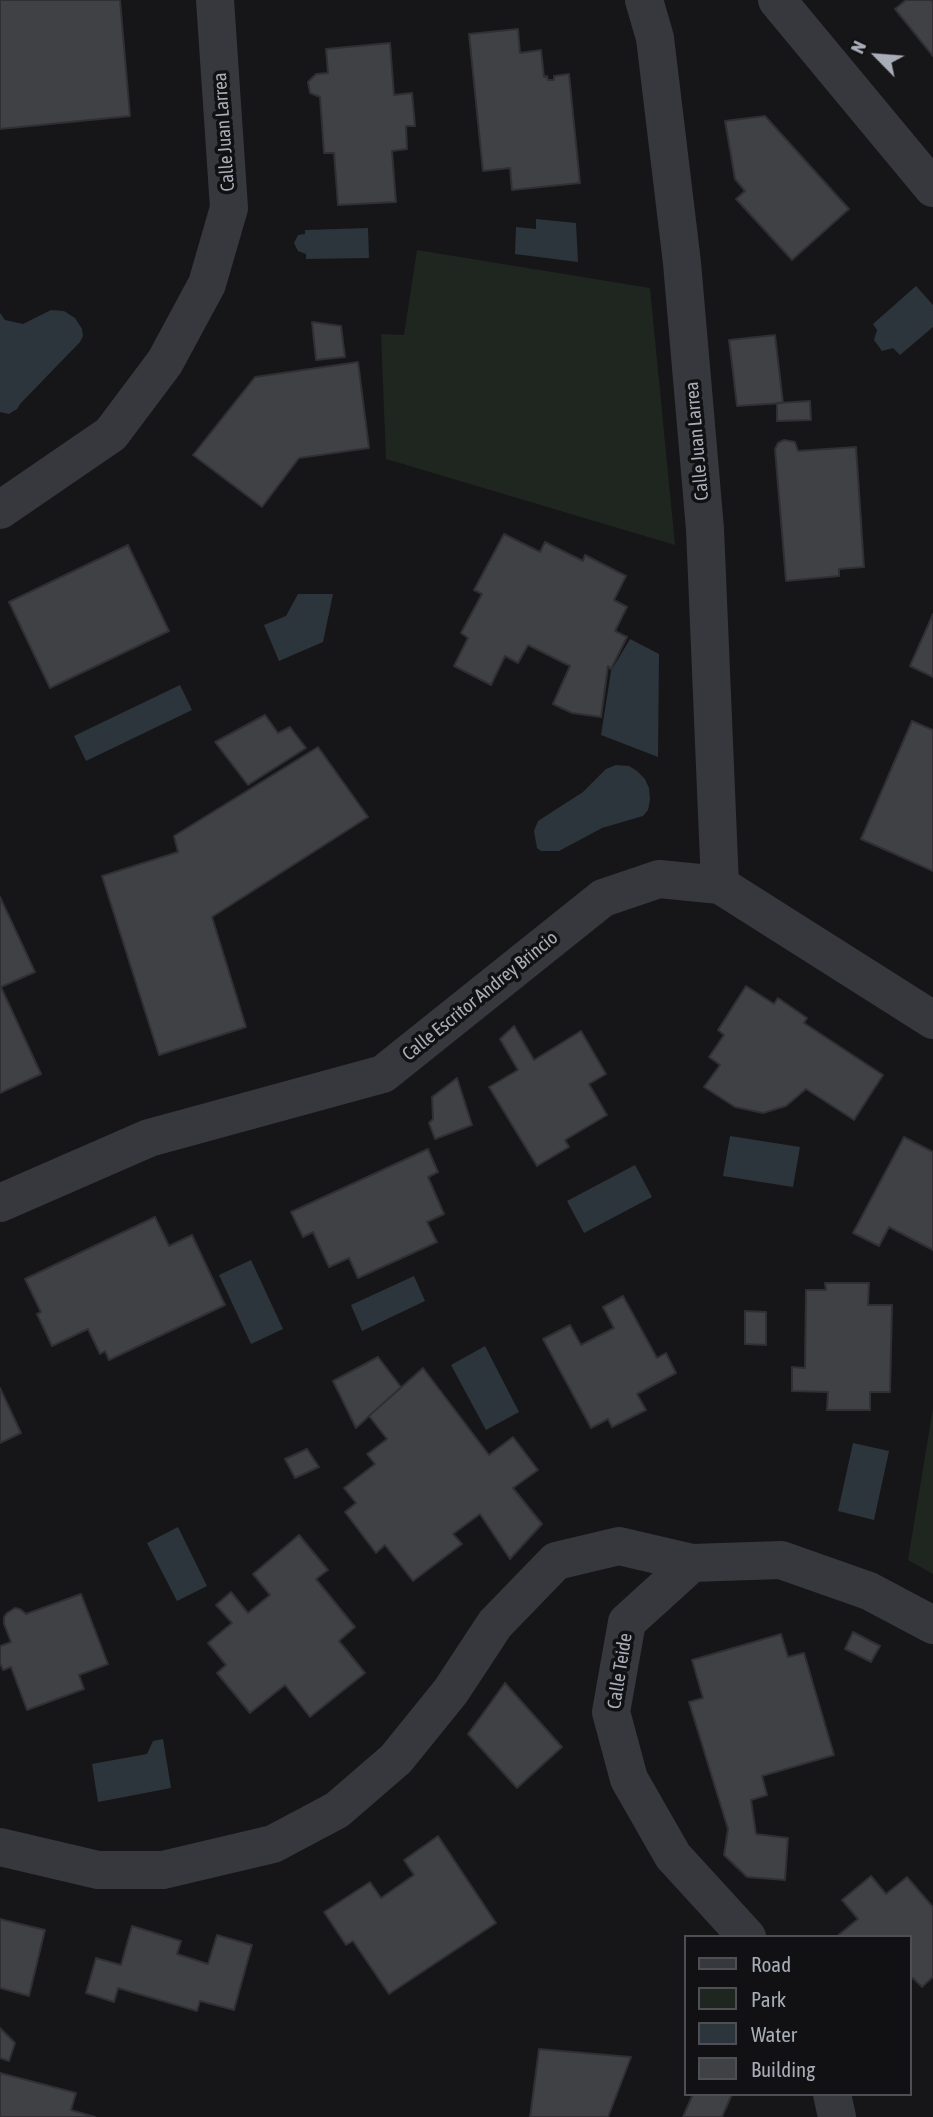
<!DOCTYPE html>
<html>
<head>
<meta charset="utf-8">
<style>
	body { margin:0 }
	#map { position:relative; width:933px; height:2117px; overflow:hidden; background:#161618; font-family:"Asap Condensed",sans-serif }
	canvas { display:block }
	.legend { position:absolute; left:684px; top:1935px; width:228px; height:161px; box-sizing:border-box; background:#111113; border:2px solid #4d4f55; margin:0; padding:9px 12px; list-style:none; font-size:21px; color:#a8adb8 }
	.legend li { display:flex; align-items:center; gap:14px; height:35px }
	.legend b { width:35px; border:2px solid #4d4f55 }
	.north { position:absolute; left:842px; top:21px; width:70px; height:70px; -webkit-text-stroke:5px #111113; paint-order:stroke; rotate:295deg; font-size:19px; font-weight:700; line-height:28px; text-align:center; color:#a8adb8 }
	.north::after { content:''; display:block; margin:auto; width:24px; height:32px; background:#a8adb8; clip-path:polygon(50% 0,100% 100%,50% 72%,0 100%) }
</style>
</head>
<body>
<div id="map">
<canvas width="933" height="2117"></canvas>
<ul class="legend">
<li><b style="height:9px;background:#37383d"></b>Road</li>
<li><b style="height:19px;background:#1e261f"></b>Park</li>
<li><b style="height:19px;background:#2c353c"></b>Water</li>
<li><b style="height:19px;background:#404145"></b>Building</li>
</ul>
<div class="north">N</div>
</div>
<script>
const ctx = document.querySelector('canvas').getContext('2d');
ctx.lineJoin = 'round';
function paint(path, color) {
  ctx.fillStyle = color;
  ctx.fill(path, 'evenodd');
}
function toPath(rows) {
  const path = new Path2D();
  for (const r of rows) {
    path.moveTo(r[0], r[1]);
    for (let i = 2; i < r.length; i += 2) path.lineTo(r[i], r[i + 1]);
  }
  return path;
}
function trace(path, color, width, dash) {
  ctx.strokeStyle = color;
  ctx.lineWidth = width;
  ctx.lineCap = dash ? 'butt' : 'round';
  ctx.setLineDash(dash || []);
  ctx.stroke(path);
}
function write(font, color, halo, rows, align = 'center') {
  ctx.font = font + ' "Asap Condensed",sans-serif';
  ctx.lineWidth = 7;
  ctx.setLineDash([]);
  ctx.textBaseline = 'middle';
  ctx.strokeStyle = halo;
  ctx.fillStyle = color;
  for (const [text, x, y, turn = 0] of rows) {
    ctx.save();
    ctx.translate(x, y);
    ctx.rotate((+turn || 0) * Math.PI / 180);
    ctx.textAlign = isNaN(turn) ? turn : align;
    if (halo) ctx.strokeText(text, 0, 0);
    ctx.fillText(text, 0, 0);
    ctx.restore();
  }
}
const green = toPath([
	[417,250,650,288,675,545,386,459,381,334,404,335],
	[933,1408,933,1574,908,1560]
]);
const water = toPath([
	[536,219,576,223,578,262,515,254,516,227,536,229],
	[368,228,369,258,306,259,306,254,298,251,294,243,298,235,305,234,305,230],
	[916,286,933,305,933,327,900,355,893,348,882,351,874,340,877,330,873,324],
	[51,310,64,311,75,318,82,329,83,336,80,342,20,404,17,409,9,414,0,412,0,313,5,320,23,324],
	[298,594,333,594,323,642,279,661,264,625,286,616],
	[630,639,659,654,658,757,601,735,611,671],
	[180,685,192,710,86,761,74,736],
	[616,765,629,766,637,771,645,779,649,788,650,800,648,810,643,816,602,828,559,851,541,851,537,848,534,831,538,821,583,792,606,769],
	[730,1136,800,1147,793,1187,723,1176],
	[635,1165,652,1197,584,1233,567,1201],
	[251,1260,283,1329,251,1344,219,1275],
	[414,1276,425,1301,362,1331,351,1305],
	[485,1346,519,1412,486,1430,451,1365],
	[853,1443,889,1451,874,1520,838,1511],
	[178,1527,207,1586,177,1601,147,1543],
	[163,1739,171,1788,98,1802,92,1764,147,1754,153,1741]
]);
const building = toPath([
	[0,0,120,0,130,116,0,129,0,0],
	[906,0,931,0,933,2,933,56,895,9,906,0],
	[518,29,520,53,541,50,544,77,547,76,548,80,554,80,554,76,569,74,580,183,512,190,510,168,483,171,469,34,518,29],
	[390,43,394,95,412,93,415,126,406,126,407,149,392,151,396,202,338,205,334,153,324,153,320,97,310,93,308,82,316,74,328,73,326,49,390,43],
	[765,116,849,209,792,260,736,199,745,191,735,179,725,121,765,116],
	[312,322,341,326,345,357,316,360,312,322],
	[775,335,783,403,737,406,729,340,775,335],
	[358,362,369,448,299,458,262,507,193,455,255,377,358,362],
	[810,401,811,420,777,421,777,403,810,401],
	[784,440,795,442,798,451,856,447,864,567,839,569,839,576,786,581,775,449,778,443,784,440],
	[504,534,540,552,545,542,583,561,585,555,626,576,614,600,627,607,615,631,627,637,611,669,608,666,601,717,572,713,553,704,570,666,528,645,518,663,505,656,491,685,454,666,468,638,461,633,482,594,474,590,504,534],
	[128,545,169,631,50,688,9,602,128,545],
	[933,614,933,677,910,666,933,614],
	[265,715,278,733,290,727,306,748,248,785,215,742,265,715],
	[912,721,933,730,933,871,861,839,912,721],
	[318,747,368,817,212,917,246,1027,159,1055,102,876,178,852,174,836,318,747],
	[0,897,35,972,1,987,41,1074,0,1093,0,897],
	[746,986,774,1004,778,998,807,1018,804,1023,883,1075,854,1120,806,1089,786,1106,763,1113,735,1107,704,1087,720,1065,709,1057,724,1035,718,1030,746,986],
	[514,1026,534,1060,581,1031,606,1074,589,1084,607,1115,565,1140,569,1147,537,1166,489,1087,518,1070,500,1039,514,1026],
	[457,1078,472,1125,435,1139,429,1123,433,1119,432,1097,457,1078],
	[904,1137,933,1152,933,1250,889,1227,879,1246,853,1233,904,1137],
	[428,1149,438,1172,428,1177,444,1214,427,1222,437,1242,358,1278,349,1258,329,1267,313,1232,303,1237,291,1212,428,1149],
	[155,1217,169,1246,192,1235,225,1305,109,1360,105,1351,100,1354,88,1329,52,1346,37,1314,41,1312,25,1279,155,1217],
	[825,1283,869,1283,868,1305,892,1305,890,1392,870,1392,870,1410,827,1410,828,1392,792,1391,792,1367,805,1368,806,1290,826,1290,825,1283],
	[623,1296,657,1358,666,1353,676,1373,637,1394,646,1410,612,1427,608,1419,591,1428,543,1339,570,1325,581,1345,614,1328,603,1307,623,1296],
	[745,1311,766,1312,766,1345,745,1344,745,1311],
	[378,1357,401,1387,356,1428,333,1381,378,1357],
	[423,1368,489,1455,513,1437,538,1470,513,1488,542,1524,510,1559,480,1514,453,1534,462,1544,413,1581,385,1545,376,1553,345,1512,356,1503,344,1488,375,1464,367,1454,387,1439,369,1416,423,1368],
	[0,1388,21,1433,0,1443,0,1388],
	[307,1449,319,1467,295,1478,285,1459,307,1449],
	[299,1535,328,1570,316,1579,355,1627,339,1641,365,1673,310,1717,285,1685,250,1713,217,1673,226,1665,208,1643,232,1623,216,1605,231,1592,248,1613,270,1595,253,1574,299,1535],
	[81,1594,108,1664,79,1675,84,1689,27,1710,11,1667,3,1670,0,1663,0,1646,11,1642,4,1624,4,1617,7,1613,15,1608,20,1609,26,1614,81,1594],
	[853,1632,880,1646,871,1662,845,1649,853,1632],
	[781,1634,788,1657,804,1653,834,1755,762,1776,767,1795,751,1800,756,1834,788,1838,785,1880,747,1877,724,1855,728,1829,689,1702,703,1698,692,1660,781,1634],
	[505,1683,562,1747,517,1788,468,1734,505,1683],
	[438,1836,496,1923,389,1994,353,1941,346,1945,324,1912,370,1882,381,1898,414,1875,404,1860,438,1836],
	[871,1876,886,1894,907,1877,933,1907,933,1977,922,1987,913,1978,910,1980,910,1937,836,1937,858,1919,842,1900,871,1876],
	[0,1919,45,1930,29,1996,0,1988,0,1919],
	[132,1926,181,1941,177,1954,208,1964,217,1935,252,1945,234,2010,200,2001,197,2011,118,1988,114,2002,86,1993,96,1958,121,1965,132,1926],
	[0,2028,15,2043,9,2061,0,2058,0,2028],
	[539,2049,631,2057,608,2117,530,2117,539,2049],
	[0,2073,76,2093,71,2110,95,2117,0,2117,0,2073],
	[693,2094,732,2094,722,2117,683,2117,693,2094]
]);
const minor = toPath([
	[644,0,655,38,682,263,705,529,720,885],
	[777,0,933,188],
	[0,510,111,434,165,362,207,284,229,208,215,0],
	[0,1203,149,1138,383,1074,603,898,659,879,720,885,933,1020],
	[0,1847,98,1870,163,1870,273,1844,337,1810,396,1759,451,1691,495,1624,556,1561,619,1546,692,1563],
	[747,1937,673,1856,629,1779,611,1712,627,1622,692,1563,781,1560,869,1591,933,1625],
	[832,2094,837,2117]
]);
const streetNames = [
	["Calle Juan Larrea",224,132,-94],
	["Calle Juan Larrea",697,441,-95],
	["Calle Escritor Andrey Brincio",480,996,-39],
	["Calle Teide",620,1671,-81]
];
paint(green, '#1e261f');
paint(water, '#2c353c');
paint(building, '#404145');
trace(building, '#303034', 2);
trace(minor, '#37383d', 38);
write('19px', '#a8adb8', '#111113', streetNames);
</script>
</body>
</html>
